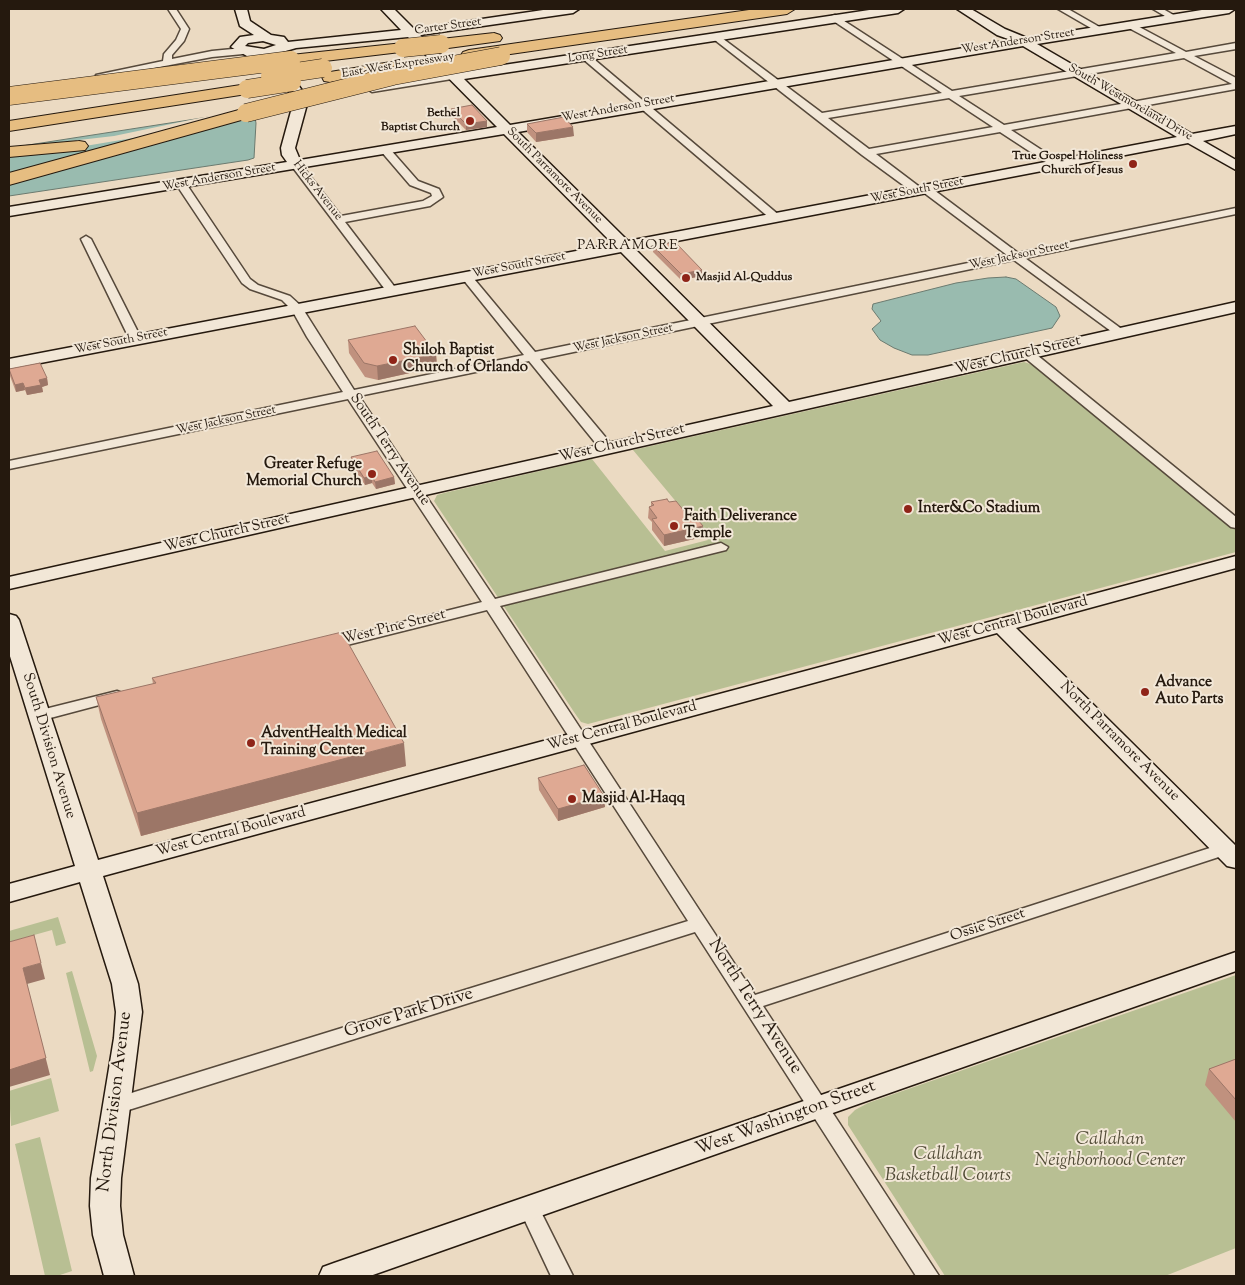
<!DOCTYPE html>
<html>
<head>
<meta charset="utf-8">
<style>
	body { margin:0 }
	#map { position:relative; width:1245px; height:1285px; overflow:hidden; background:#ebdac2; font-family:"Sorts Mill Goudy",serif }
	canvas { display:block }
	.frame { position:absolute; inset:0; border:10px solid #25190e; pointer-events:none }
</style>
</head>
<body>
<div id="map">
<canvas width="1245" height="1285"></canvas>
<div class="frame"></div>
</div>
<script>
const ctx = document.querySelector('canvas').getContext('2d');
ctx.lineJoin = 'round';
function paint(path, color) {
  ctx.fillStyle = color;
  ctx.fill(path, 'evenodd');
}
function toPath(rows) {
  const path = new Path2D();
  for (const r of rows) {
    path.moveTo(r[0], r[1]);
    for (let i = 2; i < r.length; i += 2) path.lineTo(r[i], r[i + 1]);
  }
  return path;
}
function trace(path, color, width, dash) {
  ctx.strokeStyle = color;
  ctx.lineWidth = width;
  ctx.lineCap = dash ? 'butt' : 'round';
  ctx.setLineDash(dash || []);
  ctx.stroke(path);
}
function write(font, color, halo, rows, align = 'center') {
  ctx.font = font + ' "Sorts Mill Goudy",serif';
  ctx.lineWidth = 4;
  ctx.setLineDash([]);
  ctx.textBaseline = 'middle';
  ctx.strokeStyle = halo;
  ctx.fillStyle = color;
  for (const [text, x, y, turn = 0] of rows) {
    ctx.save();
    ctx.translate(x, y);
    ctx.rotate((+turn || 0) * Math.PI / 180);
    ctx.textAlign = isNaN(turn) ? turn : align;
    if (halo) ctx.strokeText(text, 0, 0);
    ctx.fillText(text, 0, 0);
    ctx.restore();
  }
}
const green = toPath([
	[1024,362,1033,365,1236,530,1236,552,588,724,581,722,574,712,434,501,437,495,444,493,592,459,665,551,708,540,633,450],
	[58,917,66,943,56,946,52,930,9,942,9,931],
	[72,971,97,1056,93,1071,90,1072,66,973],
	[1236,975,1236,1248,1165,1276,945,1276,848,1125,848,1117,855,1110,868,1103],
	[51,1078,59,1111,11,1126,9,1091],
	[40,1137,72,1271,57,1276,45,1276,15,1144]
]);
const water = toPath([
	[247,111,254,113,256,123,254,158,248,160,9,196,9,148,247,111],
	[1006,277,1016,279,1056,307,1060,316,1052,328,928,355,912,355,894,348,880,340,872,329,881,321,872,309,873,304,956,283,988,278,1006,277]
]);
const pier = toPath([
	[247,108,193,132,9,182,9,176,169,132,55,151,9,154,9,148,114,136]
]);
const street = toPath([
	[168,9,176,9,189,29,184,41,172,55,172,59,212,51,243,48,247,51,243,54,212,57,96,79,96,75,163,61,164,54,176,40,181,29,168,9],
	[1058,9,1068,9,1103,29,1096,31,1058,9],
	[1153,9,1163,9,1177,17,1170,19,1153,9],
	[835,15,952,91,1176,53,1127,27,1127,23,1130,22,1186,52,1236,43,1236,49,1194,56,1236,78,1236,89,1011,130,1060,162,1060,166,1052,166,1000,132,876,154,921,188,930,187,1018,253,1236,208,1236,214,1025,258,1123,330,1125,333,1119,337,1014,260,540,359,612,445,614,448,607,452,602,451,529,361,359,396,495,599,721,543,728,547,726,550,500,606,755,995,1219,845,1231,845,1234,849,1231,853,763,1006,939,1276,916,1276,695,932,119,1113,112,1111,109,1105,112,1099,688,921,487,610,327,650,319,645,322,642,482,602,348,399,9,469,9,461,343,392,307,337,292,310,282,300,250,289,242,283,176,184,177,182,185,182,250,279,258,285,290,296,301,306,354,390,524,355,462,278,462,274,466,273,470,274,535,352,1007,255,923,192,914,193,862,155,711,37,718,35,822,113,942,93,832,20,832,16,835,15],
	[1184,58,1232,84,1004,125,959,96,1184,58],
	[949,98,993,127,869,149,828,118,949,98],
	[583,55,589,55,780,216,780,220,772,220,583,59,583,55],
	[455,73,460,76,458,78,372,92,367,89,372,86,455,73],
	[385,147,389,148,418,181,439,189,443,197,430,206,345,222,397,290,391,293,387,292,291,165,300,163,341,216,423,201,432,196,431,193,410,185,380,150,385,147],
	[86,236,91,239,141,338,139,341,131,341,129,338,81,239,86,236],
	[1028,350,1032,351,1236,517,1236,528,1231,527,1024,357,1022,354,1024,351,1028,350],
	[117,691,122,693,125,696,122,699,39,721,31,716,33,712,117,691],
	[529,1199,536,1202,573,1276,551,1276,519,1208,522,1202,529,1199]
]);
const secondary = toPath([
	[235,9,247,9,250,21,271,35,284,37,288,42,401,30,381,9,394,9,414,29,550,9,579,9,573,13,420,35,457,72,876,9,904,9,898,13,464,79,510,125,1011,40,997,35,957,9,971,9,1005,29,1027,38,1208,9,1235,9,1229,13,1037,44,1192,134,1236,126,1236,134,1203,141,1236,160,1236,170,1188,143,635,249,789,402,1236,302,1236,312,9,589,9,577,773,406,621,252,9,369,9,359,613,244,504,134,9,216,9,207,287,162,282,155,281,148,293,104,292,96,283,84,290,80,295,81,304,93,307,104,295,148,300,160,497,127,408,37,296,48,265,57,247,56,231,47,240,37,254,35,240,26,235,9],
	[263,41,276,45,264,49,245,46,248,43,263,41],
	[1023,46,1177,137,628,241,518,132,1023,46],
	[1236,556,1236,568,1016,628,1236,846,1236,868,1227,866,997,633,103,876,138,984,142,1012,121,1178,120,1206,123,1235,134,1276,104,1276,93,1235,90,1206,91,1178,114,1038,116,1012,112,984,80,882,9,902,9,884,75,866,9,653,9,614,16,616,19,620,98,860,1236,556],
	[1236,952,1236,971,370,1276,319,1276,323,1267,334,1263,1236,952]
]);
const highway = toPath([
	[756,9,795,9,787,14,469,60,463,58,461,55,463,52,469,50,756,9],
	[494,33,500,35,502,38,500,41,441,49,433,44,441,39,494,33],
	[403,43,409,45,411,48,409,51,291,65,285,64,283,60,285,56,291,55,403,43],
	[391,62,397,63,399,67,397,71,330,82,324,81,322,77,324,73,330,72,391,62],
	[247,84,253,85,256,89,253,93,9,131,9,121,247,84],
	[246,108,252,109,255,113,252,117,9,185,9,173,246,108],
	[79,141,85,142,88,146,85,150,9,157,9,147,79,141]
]);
const highwayBridge = toPath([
	[403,48,441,44],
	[270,76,323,68],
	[247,89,292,82],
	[9,96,291,60],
	[246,113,393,76,501,56]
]);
const wall = toPath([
	[451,109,487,121,487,127,466,130,451,115],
	[527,124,574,136,536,142,527,132],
	[653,246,702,276,681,280,653,252],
	[348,340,436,354,437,367,378,380,365,377,349,353],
	[9,369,47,378,48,385,42,387,43,392,27,395,25,390,16,392,10,376],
	[351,457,394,477,395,484,376,489,372,483,365,485,351,464],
	[651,502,703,537,664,546,652,530,652,522,648,518,649,507,651,506],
	[152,678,406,766,141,836,101,719,96,697,153,684],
	[538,778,604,796,605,807,558,821,539,790],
	[1236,1059,1236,1122,1205,1085,1209,1069]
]);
const shadedWall = toPath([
	[487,121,487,127,466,130,466,124],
	[573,127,574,136,536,142,536,133],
	[702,270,702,276,681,280,681,274],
	[436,354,437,367,378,380,377,366],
	[47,378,48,385,42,387,43,392,27,395,25,388,39,380],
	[23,383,25,390,16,392,15,385],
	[372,476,372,483,365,485,364,478],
	[394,477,395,484,376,489,375,482],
	[703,526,703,537,664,546,664,535],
	[404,743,406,766,141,836,137,813],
	[604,796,605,807,558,821,558,809],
	[41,963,45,979,27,984,50,1075,9,1087,9,1070,23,968]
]);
const building = toPath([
	[472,105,487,121,466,124,451,109,472,105],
	[564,117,573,127,536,133,527,124,564,117],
	[675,242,702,270,681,274,653,246,675,242],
	[415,326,436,354,377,366,364,363,348,340,415,326],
	[40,363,47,378,39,380,41,385,25,388,23,383,15,385,9,369,40,363],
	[377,451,394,477,375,482,372,476,364,478,351,457,377,451],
	[667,499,669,502,676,501,684,511,690,510,703,526,664,535,652,519,657,518,649,507,654,505,651,502,667,499],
	[342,632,404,743,137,813,96,697,156,683,152,678,342,632],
	[584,765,604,796,558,809,538,778,584,765],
	[34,935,41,963,23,968,46,1058,9,1070,9,942,34,935],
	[1236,1059,1236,1100,1209,1069,1236,1059]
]);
const markers = [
	[470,121,5,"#8f2418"],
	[1133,164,5,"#8f2418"],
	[686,278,5,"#8f2418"],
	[393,360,5,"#8f2418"],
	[372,474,5,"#8f2418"],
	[908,509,5,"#8f2418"],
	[674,526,5,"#8f2418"],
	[1145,692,5,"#8f2418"],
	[251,743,5,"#8f2418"],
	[572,799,5,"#8f2418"]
];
const farStreetnames = [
	["Carter Street",448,27,-8],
	["West Anderson Street",1018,42,-9],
	["Long Street",598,55,-9],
	["East-West Expressway",398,66,-9],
	["South Westmoreland Drive",1130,103,30],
	["West Anderson Street",618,109,-10],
	["South Parramore Avenue",554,176,45],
	["West Anderson Street",219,178,-10],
	["Hicks Avenue",317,191,52],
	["West South Street",917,191,-11],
	["West Jackson Street",1019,256,-12],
	["West South Street",519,266,-11],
	["West Jackson Street",623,339,-12],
	["West South Street",121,342,-11],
	["West Jackson Street",226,421,-12]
];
const farPoinames = [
	["Bethel",460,114],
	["Baptist Church",460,128],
	["True Gospel Holiness",1123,157],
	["Church of Jesus",1123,171],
	["Masjid Al-Quddus",696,278,"left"]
];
const farNeighbourhoodnames = [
	["PARRAMORE",628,247]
];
const poiNames = [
	["Shiloh Baptist",403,351],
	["Church of Orlando",403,368],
	["Greater Refuge",362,465,"right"],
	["Memorial Church",362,482,"right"],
	["Inter&Co Stadium",918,509],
	["Faith Deliverance",684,517],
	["Temple",684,534],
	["Advance",1155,683],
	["Auto Parts",1155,700],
	["AdventHealth Medical",261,734],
	["Training Center",261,751],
	["Masjid Al-Haqq",582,799]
];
const streetNames = [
	["West Church Street",1018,356,-13],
	["West Church Street",622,444,-13],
	["South Terry Avenue",389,450,56],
	["West Church Street",227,534,-13],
	["West Central Boulevard",1013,622,-15],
	["West Pine Street",394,628,-14],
	["West Central Boulevard",622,727,-15],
	["North Parramore Avenue",1119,742,45],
	["South Division Avenue",48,746,73],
	["West Central Boulevard",231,833,-15],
	["Ossie Street",988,926,-18]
];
const nearStreetnames = [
	["North Terry Avenue",754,1007,57],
	["Grove Park Drive",409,1014,-17],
	["North Division Avenue",116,1102,-83],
	["West Washington Street",786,1119,-20]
];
const nearParknames = [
	["Callahan",1110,1141],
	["Neighborhood Center",1110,1162],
	["Callahan",948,1156],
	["Basketball Courts",948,1177]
];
paint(green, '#b8bf93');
paint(water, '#99bbaf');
trace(water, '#6b7a6f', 1);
paint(pier, '#ebdac2');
trace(street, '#56493b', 3);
trace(secondary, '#25190e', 3);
trace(highway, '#25190e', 2);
paint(street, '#f2e7d7');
paint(secondary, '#f2e7d7');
paint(highway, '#e6bd81');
trace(highwayBridge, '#25190e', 19, []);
trace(highwayBridge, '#e6bd81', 18);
paint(wall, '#c0917e');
paint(shadedWall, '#9c7667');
paint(building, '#dfa993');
trace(building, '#9c7667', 1);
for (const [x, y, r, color] of markers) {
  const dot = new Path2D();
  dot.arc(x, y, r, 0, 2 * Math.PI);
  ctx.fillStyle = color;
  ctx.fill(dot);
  trace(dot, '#f2e7d7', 2);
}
write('12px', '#25190e', '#f2e7d7', farStreetnames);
write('bold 12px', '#25190e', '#f2e7d7', farPoinames, 'right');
ctx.letterSpacing = '1px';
write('14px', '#25190e', '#f2e7d7', farNeighbourhoodnames);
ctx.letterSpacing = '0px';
write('bold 15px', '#25190e', '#f2e7d7', poiNames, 'left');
write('15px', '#25190e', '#f2e7d7', streetNames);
write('18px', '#25190e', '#f2e7d7', nearStreetnames);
write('italic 18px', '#514b36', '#f2e7d7', nearParknames);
</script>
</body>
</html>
